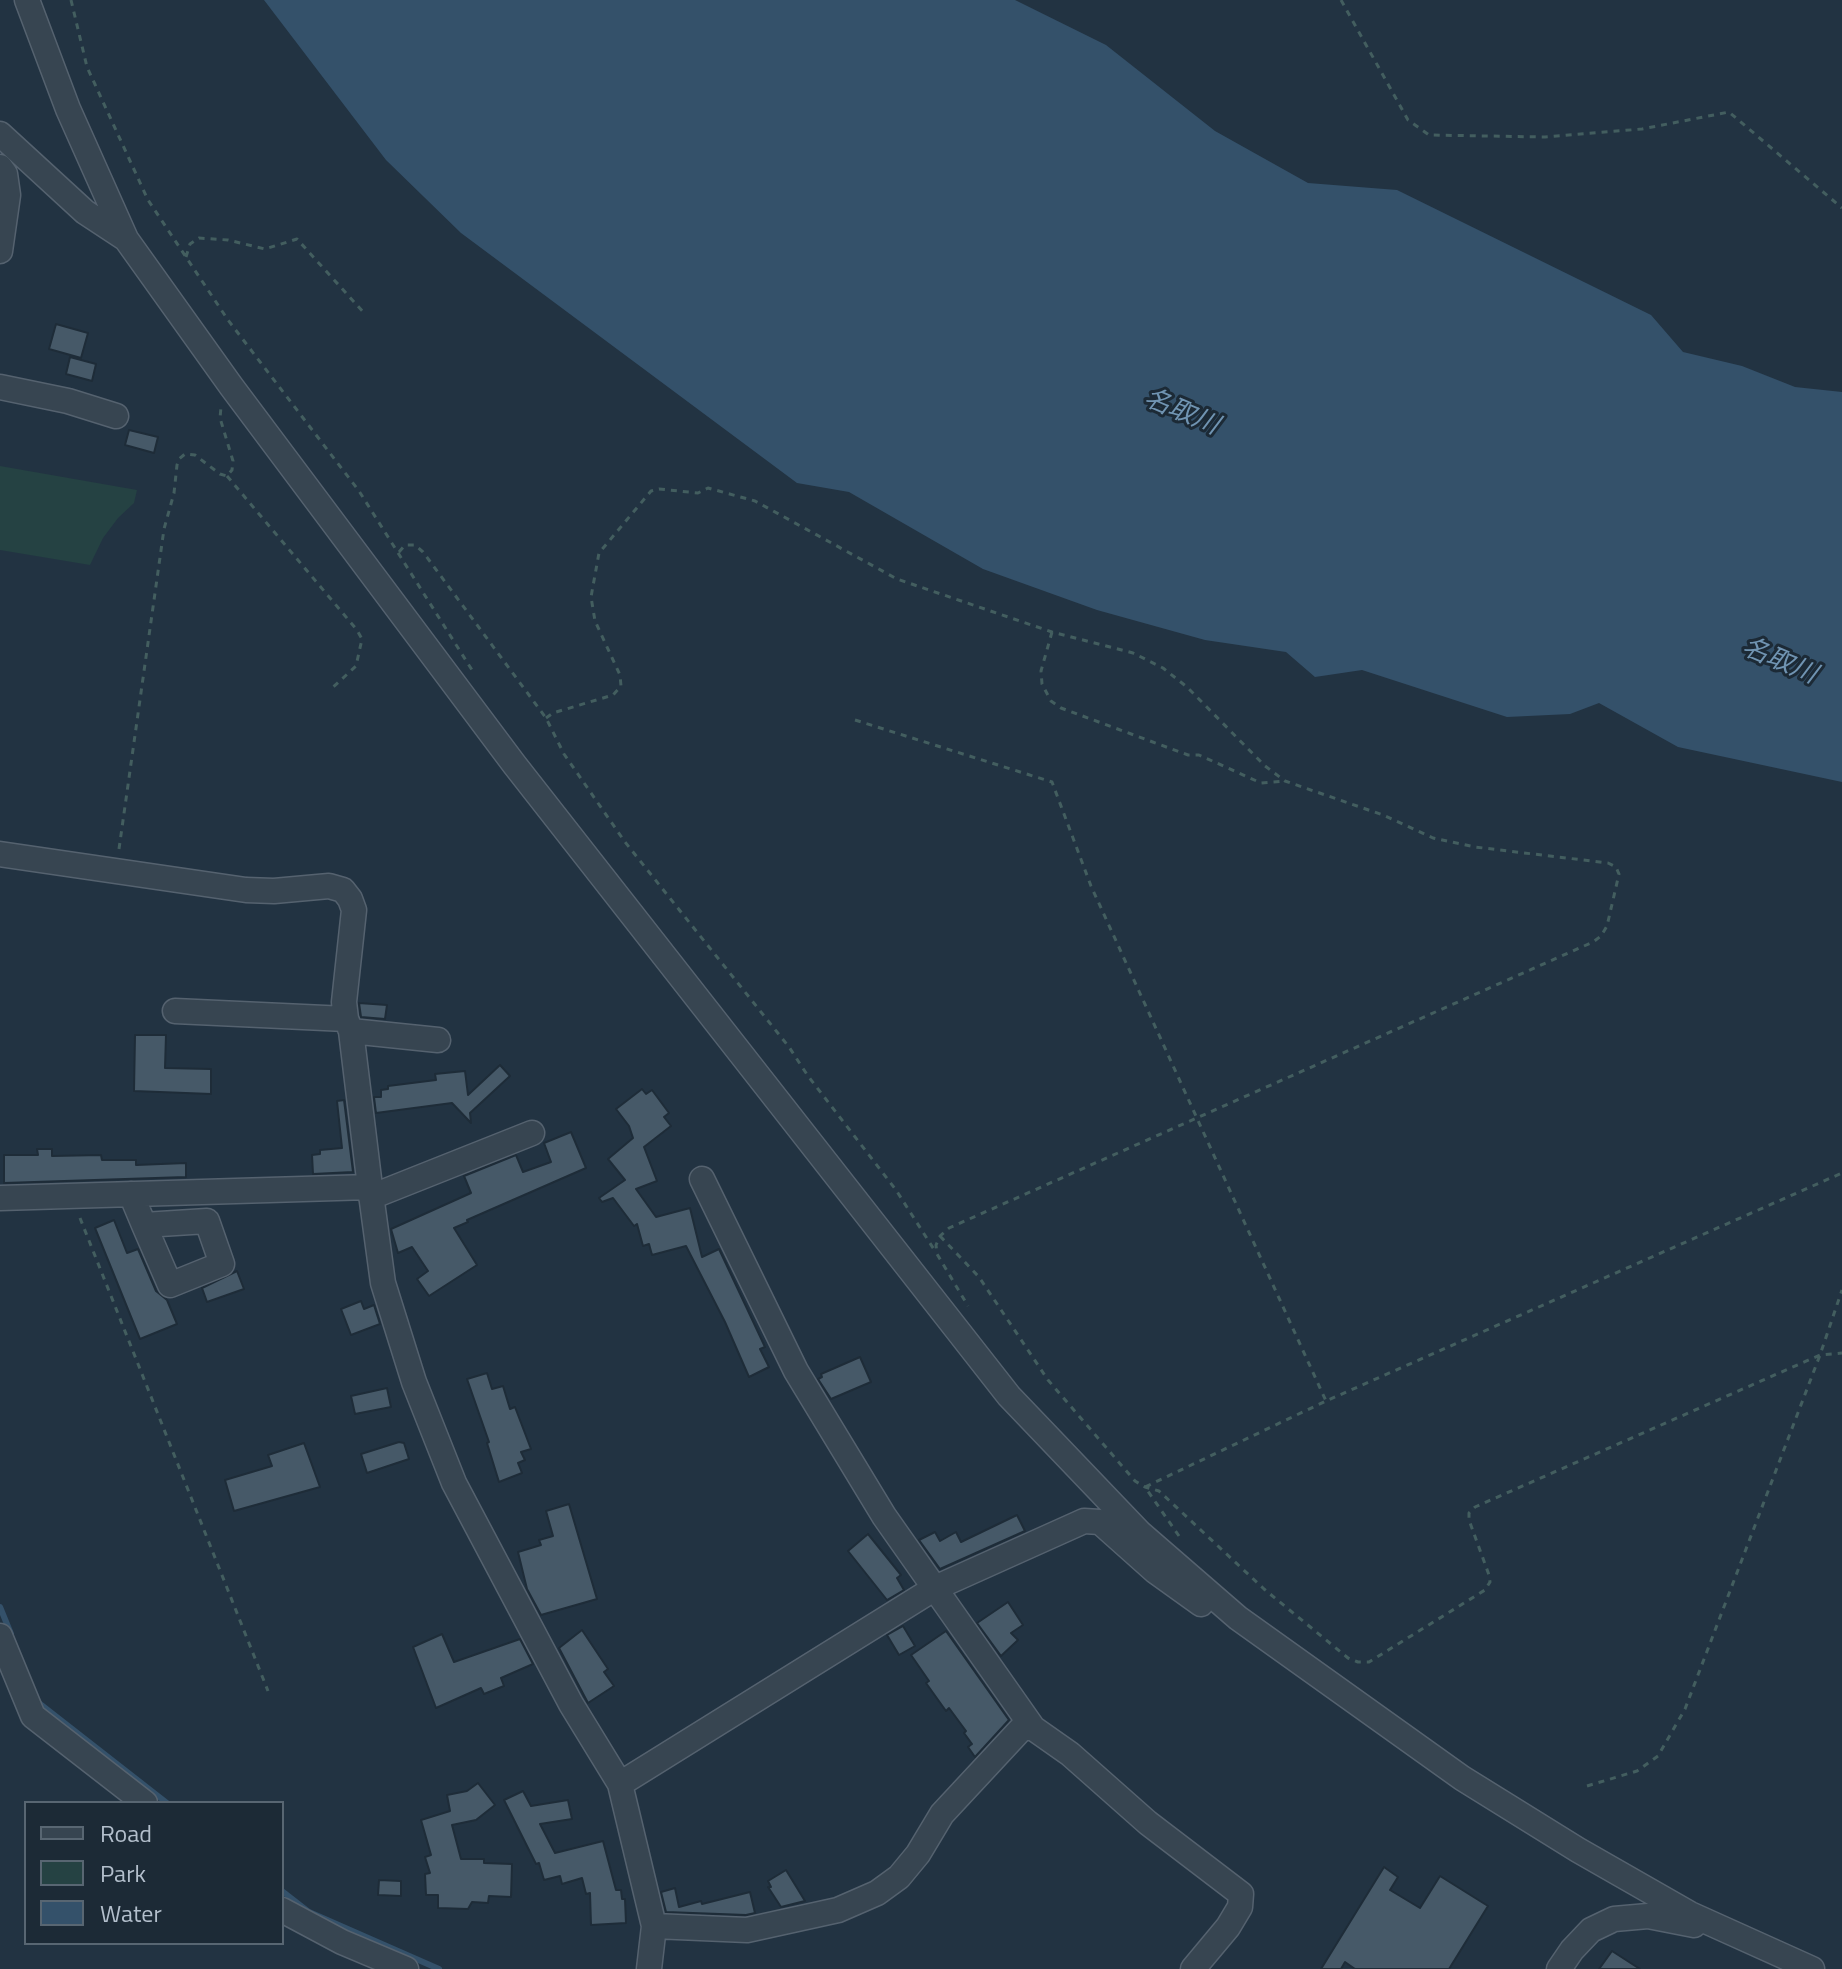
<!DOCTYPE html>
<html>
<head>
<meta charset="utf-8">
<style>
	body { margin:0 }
	#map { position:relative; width:1842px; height:1969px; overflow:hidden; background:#223342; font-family:"Titillium Web",sans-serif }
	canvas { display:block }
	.legend { position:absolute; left:24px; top:1801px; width:260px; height:144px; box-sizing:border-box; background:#1c2a36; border:2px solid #586672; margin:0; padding:10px 14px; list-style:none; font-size:24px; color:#b3bfcc }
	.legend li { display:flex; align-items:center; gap:16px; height:40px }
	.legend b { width:40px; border:2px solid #586672 }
</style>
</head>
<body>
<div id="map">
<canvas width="1842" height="1969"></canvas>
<ul class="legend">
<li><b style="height:10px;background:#374551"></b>Road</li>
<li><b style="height:22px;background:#254243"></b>Park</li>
<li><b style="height:22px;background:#34516a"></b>Water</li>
</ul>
</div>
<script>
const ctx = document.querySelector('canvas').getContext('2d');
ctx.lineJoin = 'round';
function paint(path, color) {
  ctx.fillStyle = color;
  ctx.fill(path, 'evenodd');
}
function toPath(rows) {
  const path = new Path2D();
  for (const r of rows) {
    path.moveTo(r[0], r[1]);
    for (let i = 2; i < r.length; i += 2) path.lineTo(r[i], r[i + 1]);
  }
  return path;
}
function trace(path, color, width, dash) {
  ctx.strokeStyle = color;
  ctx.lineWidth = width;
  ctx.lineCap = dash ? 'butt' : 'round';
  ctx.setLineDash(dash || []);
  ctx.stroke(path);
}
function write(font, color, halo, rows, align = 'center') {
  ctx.font = font + ' "Titillium Web","Noto Sans JP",sans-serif';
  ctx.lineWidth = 6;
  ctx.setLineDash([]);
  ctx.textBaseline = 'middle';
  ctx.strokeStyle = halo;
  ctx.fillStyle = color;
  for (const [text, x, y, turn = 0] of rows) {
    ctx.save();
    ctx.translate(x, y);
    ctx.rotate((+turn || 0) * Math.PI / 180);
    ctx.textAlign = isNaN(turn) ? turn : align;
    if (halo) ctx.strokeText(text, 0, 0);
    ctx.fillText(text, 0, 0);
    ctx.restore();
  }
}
const green = toPath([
	[0,466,137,490,134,503,118,518,103,538,90,565,0,550]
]);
const water = toPath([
	[264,0,1015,0,1106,45,1215,131,1308,183,1397,190,1651,315,1683,352,1742,366,1795,387,1842,392,1842,782,1678,747,1599,703,1570,714,1507,717,1362,670,1315,677,1286,652,1205,640,1097,610,983,569,849,492,797,483,461,233,386,160]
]);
const stream = toPath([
	[0,1607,11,1634],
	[39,1703,167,1803],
	[282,1891,309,1912,439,1969]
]);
const building = toPath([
	[56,324,88,333,81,358,49,349,56,324],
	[70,357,96,364,92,381,66,374,70,357],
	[129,430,158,437,154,453,125,445,129,430],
	[359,1003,387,1005,385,1019,361,1017,359,1003],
	[135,1035,166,1035,165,1068,211,1069,211,1094,134,1091,135,1035],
	[500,1065,510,1076,470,1113,471,1123,452,1103,376,1113,374,1097,381,1097,381,1090,388,1089,388,1086,436,1080,435,1074,465,1071,468,1095,500,1065],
	[642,1089,646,1094,652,1090,669,1113,664,1117,671,1126,644,1147,657,1181,636,1189,656,1217,690,1208,702,1257,719,1249,765,1347,760,1349,769,1367,749,1377,725,1322,686,1246,652,1255,649,1244,643,1246,637,1224,634,1226,613,1198,602,1202,599,1198,625,1180,608,1159,633,1138,629,1126,616,1109,642,1089],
	[344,1100,353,1172,313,1174,312,1155,320,1154,320,1150,342,1148,337,1101,344,1100],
	[571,1132,586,1168,467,1220,468,1222,454,1228,477,1265,429,1296,417,1279,428,1271,412,1247,398,1253,391,1229,471,1193,464,1176,516,1155,523,1172,551,1162,544,1143,571,1132],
	[37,1149,52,1149,52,1156,101,1155,102,1160,136,1160,136,1165,186,1163,186,1177,4,1183,4,1155,38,1155,37,1149],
	[114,1220,127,1253,138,1249,156,1291,167,1300,177,1324,140,1339,95,1228,114,1220],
	[237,1271,244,1289,207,1302,202,1288,237,1271],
	[361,1301,364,1309,374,1305,380,1324,351,1335,341,1309,361,1301],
	[860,1357,871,1382,831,1399,818,1379,822,1377,821,1374,860,1357],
	[487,1373,492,1389,503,1386,510,1409,515,1407,531,1449,521,1452,525,1460,518,1463,522,1473,499,1482,487,1443,489,1442,467,1379,487,1373],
	[387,1388,391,1407,355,1414,351,1396,387,1388],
	[399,1442,404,1443,409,1459,367,1473,361,1454,399,1442],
	[304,1443,320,1487,234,1511,225,1480,272,1466,268,1455,304,1443],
	[569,1504,597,1599,541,1615,527,1589,518,1552,541,1545,539,1540,553,1536,546,1511,569,1504],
	[1017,1515,1025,1531,940,1569,919,1540,935,1532,940,1541,956,1532,961,1542,1017,1515],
	[868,1534,901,1575,897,1578,904,1590,887,1600,848,1551,868,1534],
	[1008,1602,1023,1625,1011,1633,1018,1640,1001,1656,977,1623,1008,1602],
	[903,1626,915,1646,899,1655,887,1635,903,1626],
	[582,1630,608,1669,604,1672,614,1686,588,1703,559,1648,582,1630],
	[946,1631,1009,1720,975,1757,968,1747,972,1744,964,1733,966,1731,949,1708,946,1711,926,1683,929,1681,911,1655,946,1631],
	[442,1634,454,1662,520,1639,533,1664,501,1678,504,1686,484,1694,481,1688,436,1708,413,1647,442,1634],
	[478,1783,495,1805,476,1820,452,1825,461,1859,484,1859,484,1863,512,1864,511,1897,489,1896,488,1903,472,1902,468,1909,438,1908,438,1895,426,1895,425,1874,430,1873,425,1857,431,1855,421,1820,450,1811,447,1795,467,1791,478,1783],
	[523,1791,531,1806,568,1800,572,1819,540,1824,555,1853,603,1841,616,1890,621,1890,622,1899,625,1899,626,1923,591,1925,590,1893,586,1894,582,1878,562,1884,560,1876,544,1880,539,1863,536,1864,504,1800,523,1791],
	[1384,1867,1398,1877,1390,1890,1420,1908,1440,1876,1488,1906,1449,1969,1355,1969,1345,1962,1341,1969,1321,1969,1384,1867],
	[786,1870,805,1901,781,1907,768,1887,771,1887,768,1881,786,1870],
	[379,1880,401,1881,401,1896,378,1895,379,1880],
	[675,1888,679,1907,701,1901,702,1904,750,1892,755,1913,746,1915,666,1912,661,1892,675,1888],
	[1612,1951,1640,1969,1599,1969,1612,1951]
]);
const path = toPath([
	[71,0,87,67,148,200,228,320,359,491,472,670],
	[1341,0,1408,120,1429,135,1545,137,1642,129,1729,112,1842,208],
	[186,257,190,244,199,238,228,240,265,249,297,239,365,314],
	[227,476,357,630,362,639,356,666,330,690],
	[399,552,405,545,415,545,423,552,546,718,564,754,625,842,789,1047,808,1076,896,1190,935,1251],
	[1052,632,1041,671,1042,684,1051,701,1061,708,1188,755,1199,755,1261,783,1285,781],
	[546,718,553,713,613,695,621,686,620,675,595,621,591,597,599,553,651,491,659,489,698,493,708,488,755,501,897,579,1052,632,1133,653,1163,668,1187,687,1265,766,1285,781,1383,815,1433,838,1475,847,1608,863,1616,867,1619,874,1607,926,1601,936,1593,942,949,1228,940,1236,936,1245,937,1254,968,1306],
	[855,720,1052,782,1091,886,1326,1401],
	[119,849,164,529,174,493,177,465,179,459,185,454,195,455,220,474,227,476,232,470,233,461,220,418,221,407],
	[80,1218,268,1691],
	[940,1236,979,1277,1048,1380,1135,1481,1145,1487,1159,1491,1264,1589,1348,1658,1358,1662,1369,1662,1485,1590,1490,1582,1489,1575,1469,1520,1469,1513,1475,1507,1820,1355,1842,1353],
	[1179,1536,1145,1487,1326,1401,1842,1173],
	[1587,1786,1637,1771,1658,1756,1685,1709,1820,1355,1842,1290]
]);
const minor = toPath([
	[27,0,68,109,126,239,231,386,514,764,1009,1396,1140,1533,1238,1618,1462,1778,1578,1850,1690,1914,1812,1969],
	[0,134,85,212,126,239],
	[0,167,5,174,8,195,0,251],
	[0,387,68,401,116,416],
	[0,854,246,890,274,891,329,886,343,890,350,899,354,910,344,1002,346,1019],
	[175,1011,346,1019,351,1031],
	[702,1179,796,1371,884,1516,1033,1728],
	[370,1187,383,1283,414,1382,454,1483,571,1704,620,1784,654,1926,649,1969],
	[131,1194,144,1225,170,1285,222,1264,207,1221,144,1225],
	[371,1197,532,1133],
	[0,1198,370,1187,351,1031,438,1040],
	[0,1636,33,1716,145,1803],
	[620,1784,935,1588,1084,1521,1100,1522,1155,1571,1201,1604],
	[282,1910,342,1942,406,1969],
	[654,1926,747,1930,838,1910,877,1893,899,1877,918,1854,942,1814,1022,1728,1033,1728,1070,1754,1148,1823,1241,1894,1240,1907,1228,1927,1193,1969],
	[1559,1969,1572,1950,1591,1930,1614,1919,1648,1916,1694,1925]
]);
const waterNames = [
	["名取川",1181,413,23],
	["名取川",1779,662,23]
];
paint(green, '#254243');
paint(water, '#34516a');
trace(stream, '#34516a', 6);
paint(building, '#465968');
trace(building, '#1e2c38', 2);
trace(minor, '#55626f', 27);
trace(path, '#435e5f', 3, [6, 6]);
trace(minor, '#374551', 24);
write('italic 26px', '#7094b2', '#1c2a36', waterNames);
</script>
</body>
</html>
